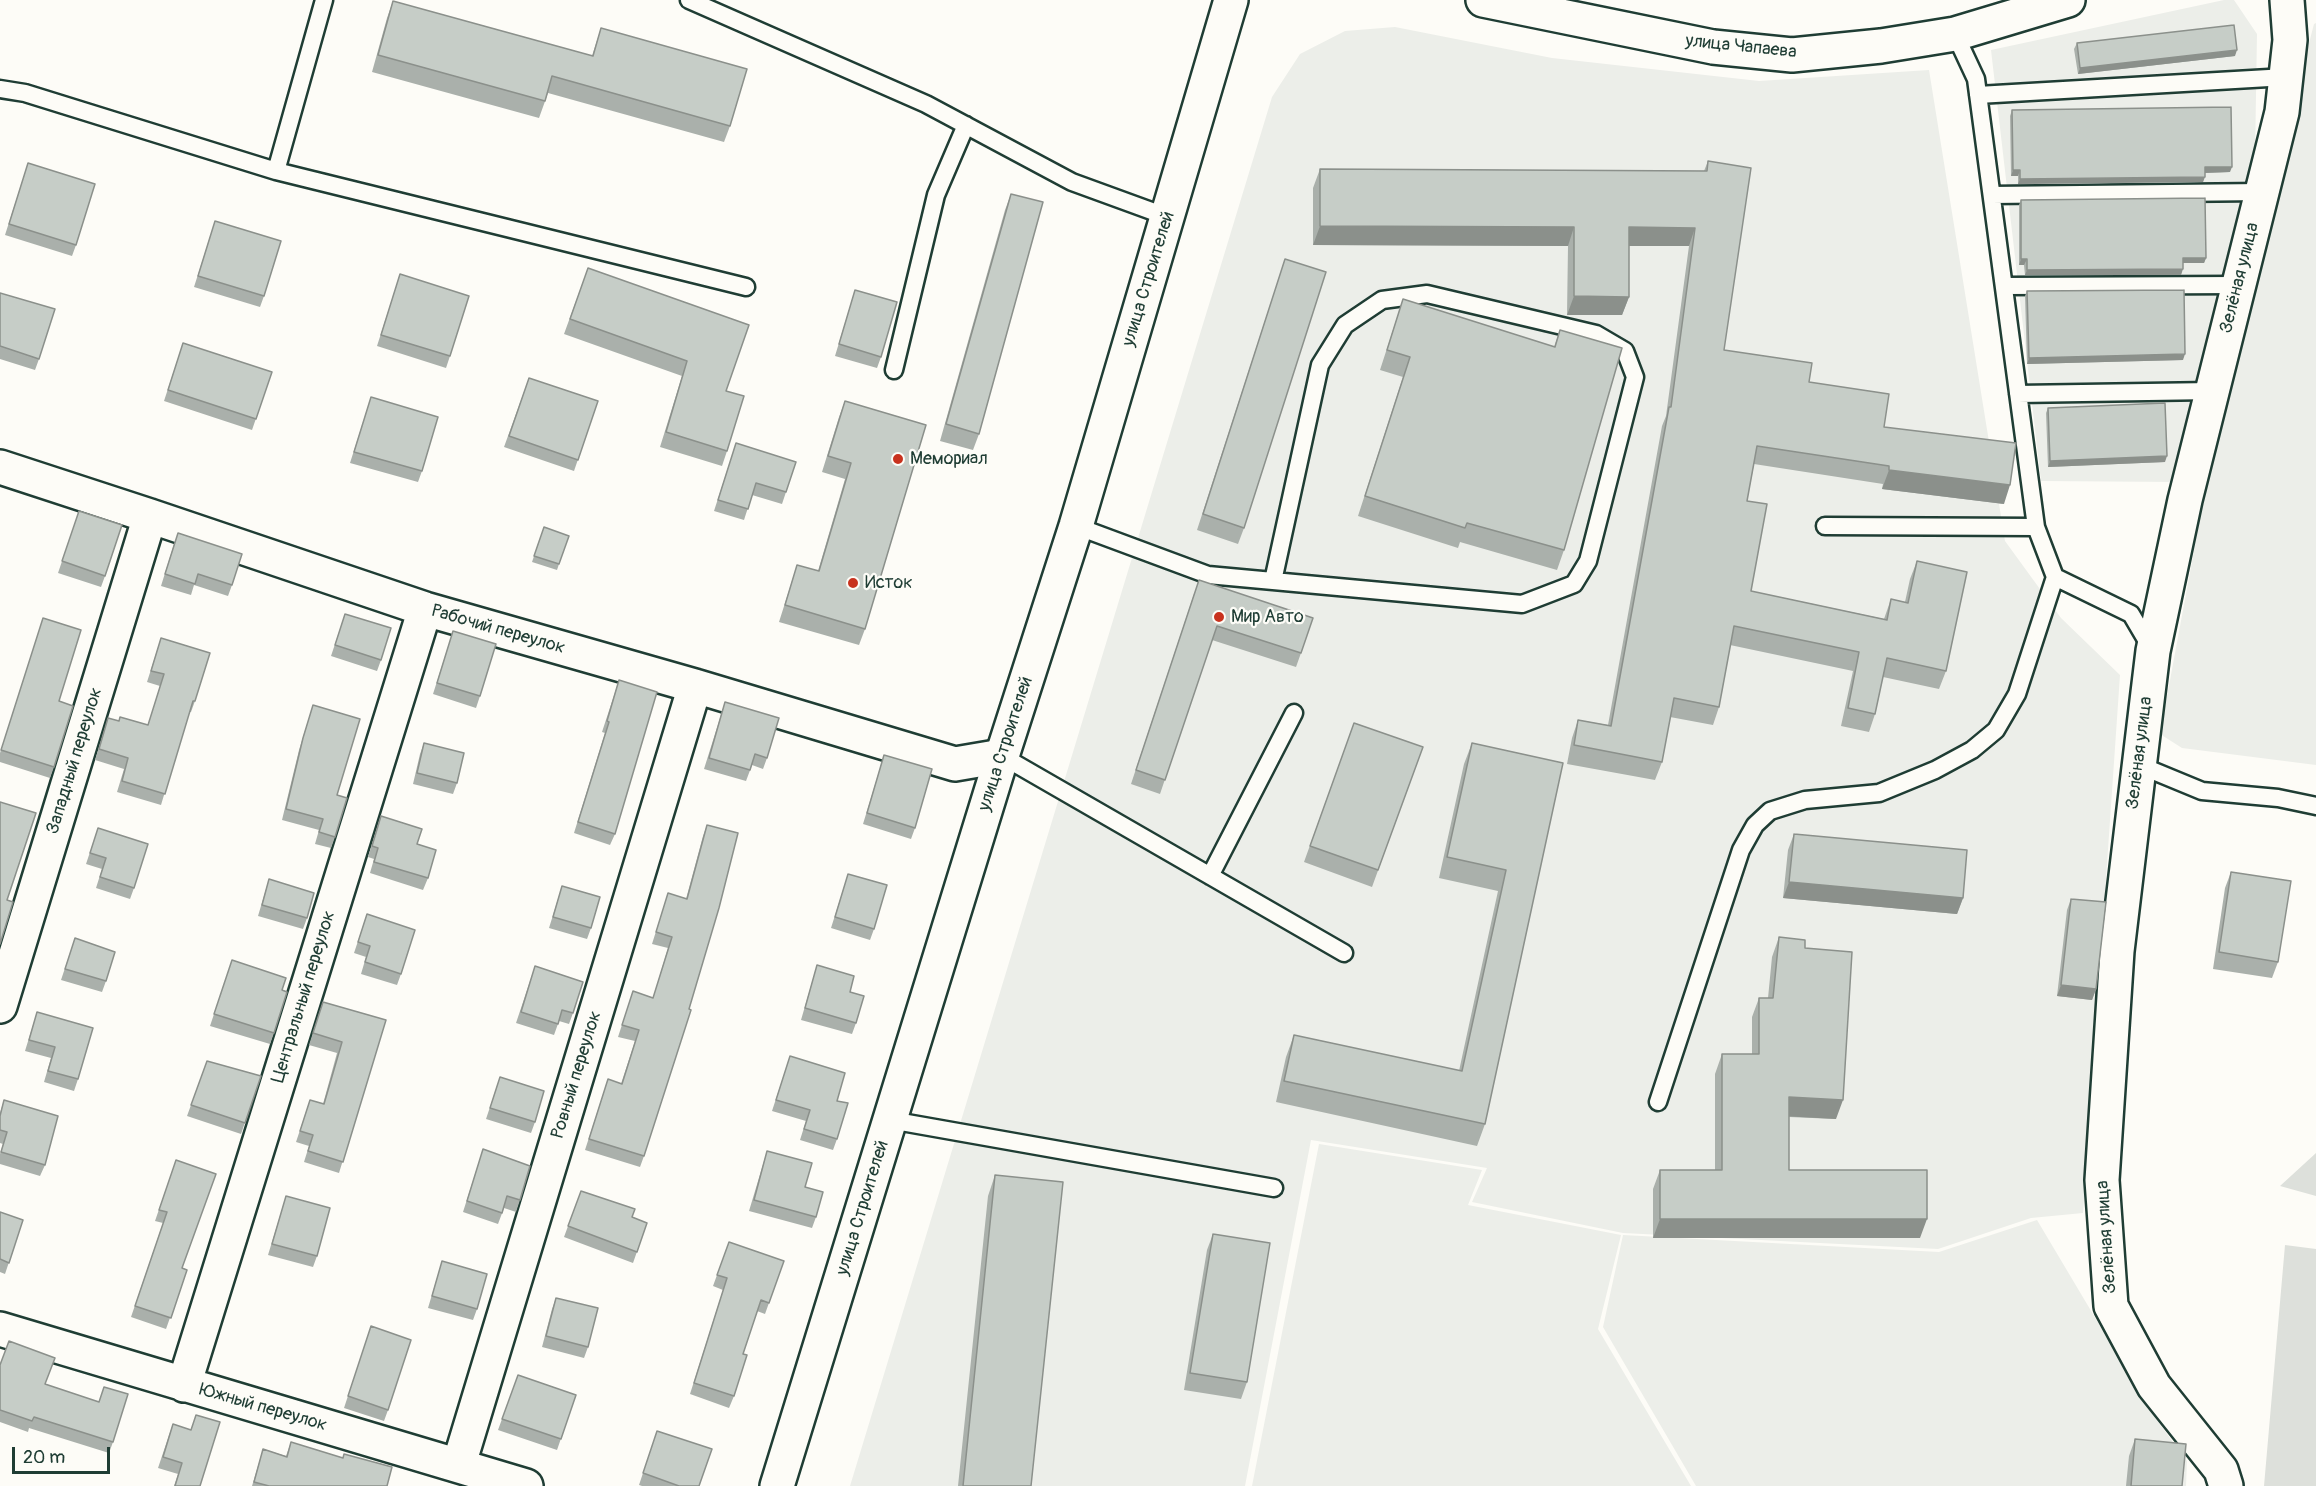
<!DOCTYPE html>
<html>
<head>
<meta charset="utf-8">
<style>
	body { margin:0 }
	#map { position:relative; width:2316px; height:1486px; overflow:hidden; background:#fdfcf7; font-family:Pangolin,sans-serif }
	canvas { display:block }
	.scale { position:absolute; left:12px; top:1447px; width:98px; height:27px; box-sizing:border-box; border:3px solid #1f3d34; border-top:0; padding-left:8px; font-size:18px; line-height:21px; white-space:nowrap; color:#1f3d34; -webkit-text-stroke:4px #fdfcf7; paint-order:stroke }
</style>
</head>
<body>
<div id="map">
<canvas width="2316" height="1486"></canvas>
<div class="scale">20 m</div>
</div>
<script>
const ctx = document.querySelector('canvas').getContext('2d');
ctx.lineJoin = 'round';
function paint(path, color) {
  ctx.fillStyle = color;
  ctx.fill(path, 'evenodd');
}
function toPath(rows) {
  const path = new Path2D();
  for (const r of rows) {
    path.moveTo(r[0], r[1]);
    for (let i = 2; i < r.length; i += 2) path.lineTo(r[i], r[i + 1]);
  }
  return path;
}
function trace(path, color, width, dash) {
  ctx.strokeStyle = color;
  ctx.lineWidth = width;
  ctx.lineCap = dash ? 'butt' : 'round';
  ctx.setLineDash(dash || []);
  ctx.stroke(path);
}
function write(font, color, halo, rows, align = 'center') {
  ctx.font = font + ' Pangolin,sans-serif';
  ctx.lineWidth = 4.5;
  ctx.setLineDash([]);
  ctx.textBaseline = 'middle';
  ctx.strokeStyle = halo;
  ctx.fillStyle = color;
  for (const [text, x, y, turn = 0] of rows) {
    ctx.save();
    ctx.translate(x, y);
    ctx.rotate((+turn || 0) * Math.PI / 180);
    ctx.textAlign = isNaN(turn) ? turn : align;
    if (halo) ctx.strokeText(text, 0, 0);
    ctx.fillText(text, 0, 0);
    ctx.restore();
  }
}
const built = toPath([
	[2224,0,2234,0,2257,34,2255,156,2176,482,2041,481,1991,50],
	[2316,23,2316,765,2182,748,2160,734,2237,319,2314,24],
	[1395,27,1552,58,1759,81,1929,70,2005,541,2061,618,2120,675,2083,1213,2031,1218,1938,1249,1623,1233,1472,1202,1487,1168,1311,1140,1245,1486,850,1486,1272,97,1300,54,1345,31],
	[1319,1144,1482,1170,1468,1205,1621,1235,1598,1329,1691,1486,1252,1486],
	[2037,1220,2153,1415,2187,1461,2186,1486,1696,1486,1603,1327,1623,1235,1939,1252]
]);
const green = toPath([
	[2316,1153,2316,1196,2280,1186],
	[2285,1245,2316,1249,2316,1486,2264,1486]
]);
const service = toPath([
	[689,0,926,104,1072,182,1168,217],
	[1955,34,1976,79,2036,527,2055,577,2131,614,2151,648],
	[0,89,25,93,276,171,746,287],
	[1978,95,2286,77],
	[276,171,324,0],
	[1992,195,2262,192],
	[2004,286,2238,285],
	[894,370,936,195,966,125],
	[2018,394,2212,391],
	[1076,526,1208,575,1273,581,1522,604,1574,584,1588,561,1635,377,1625,351,1596,334,1427,294,1382,300,1345,325,1320,365,1273,581],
	[1825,526,2036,527],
	[1002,756,1344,953],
	[2139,765,2202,791,2278,798,2316,806],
	[1210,876,1294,713],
	[1658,1102,1741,850,1755,825,1770,811,1805,800,1879,793,1935,770,1972,750,1996,730,2017,694,2055,577],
	[890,1120,1274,1188]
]);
const minor = toPath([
	[0,467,150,516,425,609,695,686,955,764,1002,756],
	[0,1006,150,516],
	[0,1329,526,1486],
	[184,1385,425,609],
	[459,1464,695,686],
	[2226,1486,2221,1470,2154,1386,2111,1306,2102,1180,2117,951,2153,651,2185,500,2282,112,2290,40,2287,0]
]);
const tertiary = toPath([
	[1483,0,1713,47,1792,55,1881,46,1955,34,2068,0],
	[777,1486,1002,756,1076,526,1231,0]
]);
const wall = toPath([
	[393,1,592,56,601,28,730,126,724,142,548,93,539,118,372,72,387,18],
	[2077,43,2235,56,2078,74,2074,49],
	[2012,110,2230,172,2205,173,2203,182,2018,184,2018,176,2011,176,2010,116],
	[1708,161,1724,350,1809,382,1884,427,2004,504,1882,489,1883,484,1754,464,1747,501,1751,591,1884,619,1891,599,1905,602,1910,579,1917,561,1946,671,1939,689,1883,677,1875,714,1869,732,1841,726,1853,671,1730,645,1719,707,1713,725,1670,717,1662,762,1655,780,1567,764,1572,738,1578,720,1608,725,1662,426,1666,416,1689,246,1629,246,1629,297,1622,315,1567,315,1568,246,1313,245,1313,188,1320,169,1704,171],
	[28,163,76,245,72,256,5,235],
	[1011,194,979,434,973,450,940,441,1005,210],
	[2021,200,2206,258,2204,263,2183,263,2181,275,2025,275,2024,265,2019,265,2019,205],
	[215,221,264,296,260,307,194,287],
	[1285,259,1244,528,1238,544,1197,530],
	[588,268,726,391,727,451,722,466,660,447,682,376,564,334],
	[400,274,450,356,446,368,377,346],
	[855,290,881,357,877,368,835,356],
	[2027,291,2183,360,2027,364,2025,296],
	[0,293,39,359,35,370,0,359],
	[1403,299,1554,347,1560,330,1564,550,1557,570,1460,542,1458,548,1358,516,1403,377,1380,370],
	[183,343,272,372,252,430,164,401],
	[529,378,598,401,574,471,504,447],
	[371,397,422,471,418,482,350,463],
	[845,401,926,425,865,629,859,645,779,622,797,565,818,571,845,479,822,472,839,417],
	[2048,408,2165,462,2048,467,2046,413],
	[736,443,786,492,782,504,752,495,744,520,714,511],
	[79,511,105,576,101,587,58,573],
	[544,527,559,564,557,570,532,562],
	[174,544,232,585,228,596,194,585,191,595,161,586],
	[1194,594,1301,653,1296,667,1212,640,1160,794,1131,784],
	[345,614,381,660,377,671,331,656],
	[43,618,59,701,54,767,50,778,0,762,0,753],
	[453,631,480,696,476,708,433,694],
	[161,638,195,701,191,712,189,712,161,805,117,792,124,769,95,760,108,718,119,721,148,725,160,686,147,682],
	[619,680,615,834,610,845,574,833,605,733,602,732],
	[725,702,767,758,763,769,752,765,746,781,704,769],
	[313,705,337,795,335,837,331,848,315,844,319,830,282,820,299,750],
	[1354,723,1423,747,1372,887,1304,862],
	[424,743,457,783,453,794,413,784,420,754],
	[1472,743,1563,763,1485,1124,1477,1146,1276,1102,1286,1057,1294,1035,1459,1071,1498,891,1439,878,1464,764],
	[884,755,915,828,911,839,863,824],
	[381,816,417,844,428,878,423,890,370,873,374,859,368,857],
	[707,825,644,1156,640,1167,585,1150,608,1079,621,1084,635,1041,618,1037,633,991,653,998,668,948,652,944,668,893,686,899,703,836],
	[98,828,134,888,130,899,96,888,102,869,86,864],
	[1794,834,1963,898,1957,914,1783,898,1788,850],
	[2231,872,2278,962,2272,978,2213,969,2225,888],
	[848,874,874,929,870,940,831,928],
	[269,879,307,918,303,929,258,916],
	[562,886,591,928,587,939,549,928],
	[2071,899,2096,989,2092,1000,2057,996,2067,910],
	[367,914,401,974,397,985,361,974,366,957,354,953],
	[1779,937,1805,948,1836,1119,1789,1117,1789,1170,1920,1238,1653,1238,1653,1189,1660,1170,1715,1170,1715,1074,1722,1054,1752,1054,1752,1017,1759,998,1768,998,1772,957],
	[75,938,106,981,102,992,61,980],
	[232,960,282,990,274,1033,270,1044,210,1026],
	[817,965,850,992,856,1023,852,1034,801,1020],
	[535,966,573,1013,569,1024,559,1021,554,1035,516,1023],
	[323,1002,386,1020,339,1173,304,1162,309,1146,296,1142,310,1100,323,1104,337,1053,309,1045],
	[37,1012,78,1079,74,1091,44,1082,51,1058,25,1051],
	[790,1056,837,1139,833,1150,800,1140,806,1121,772,1111],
	[207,1061,261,1076,241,1134,187,1116],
	[500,1077,535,1122,531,1133,486,1119],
	[4,1100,45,1165,40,1176,0,1164,0,1154,3,1144,0,1143,0,1113],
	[483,1149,520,1200,516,1212,504,1208,498,1224,463,1212],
	[767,1151,805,1187,816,1217,812,1228,749,1211],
	[176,1160,182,1268,187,1270,166,1329,131,1317,163,1223,155,1221],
	[995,1175,1031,1486,958,1486,988,1196],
	[581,1191,632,1217,647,1223,633,1263,564,1237],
	[286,1196,317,1256,313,1267,268,1255],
	[0,1212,23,1220,5,1274,0,1272],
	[1213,1234,1247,1382,1241,1399,1184,1390,1207,1250],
	[729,1242,784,1261,765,1314,757,1311,743,1354,734,1396,729,1408,690,1394,723,1290,713,1286],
	[442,1261,477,1309,473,1320,428,1308],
	[556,1298,588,1347,584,1358,542,1347,552,1309],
	[371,1326,388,1410,384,1421,344,1408],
	[0,1365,45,1384,113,1442,109,1453,29,1428,28,1432,0,1422],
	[518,1375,576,1395,557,1450,498,1430],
	[196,1415,200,1486,174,1486,178,1474,158,1468,169,1435,173,1424,191,1430],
	[657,1431,699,1486,642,1486,639,1485],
	[2135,1439,2182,1486,2126,1486,2129,1456],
	[291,1442,387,1486,252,1486,263,1449,286,1456]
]);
const shadedWall = toPath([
	[2237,50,2235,56,2078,74,2080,68],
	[2205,167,2232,167,2230,172,2203,173],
	[2013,170,2020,170,2018,176,2011,176],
	[2205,177,2203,182,2018,184,2020,179],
	[1320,226,1574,227,1568,246,1313,245],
	[1629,227,1695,228,1689,246,1622,246],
	[2183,258,2206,258,2204,263,2181,263],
	[2021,259,2027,259,2024,265,2019,265],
	[2183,269,2181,275,2025,275,2027,270],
	[1574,296,1629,297,1622,315,1567,315],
	[2185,354,2183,360,2027,364,2029,358],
	[2167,456,2165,462,2048,467,2050,461],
	[1889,470,2010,485,2004,504,1882,489],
	[1789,882,1963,898,1957,914,1783,898],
	[2061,985,2096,989,2092,1000,2057,996],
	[1789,1097,1843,1100,1836,1119,1782,1116],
	[1660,1219,1927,1219,1920,1238,1653,1238]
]);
const building = toPath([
	[393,1,593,56,601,28,747,69,730,126,552,76,545,101,378,55,393,1],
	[2234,25,2237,50,2080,68,2077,43,2234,25],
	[2231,107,2232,167,2205,167,2205,177,2020,179,2020,170,2013,170,2012,110,2231,107],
	[1708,161,1751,168,1724,350,1812,363,1809,382,1889,394,1884,427,2016,443,2010,485,1889,470,1889,466,1757,446,1747,501,1767,504,1751,591,1887,620,1891,599,1908,603,1917,561,1967,572,1946,671,1887,658,1875,714,1848,708,1859,652,1734,626,1719,707,1674,698,1662,762,1574,745,1578,720,1611,726,1669,407,1671,407,1695,228,1629,227,1629,297,1574,296,1574,227,1320,226,1320,169,1707,171,1708,161],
	[28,163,95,184,76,245,9,224,28,163],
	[1011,194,1043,202,979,434,946,424,1011,194],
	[2205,198,2206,258,2183,258,2183,269,2027,270,2027,259,2021,259,2021,200,2205,198],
	[215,221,281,241,264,296,198,276,215,221],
	[1285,259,1326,272,1244,528,1203,514,1285,259],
	[588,268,749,325,726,391,744,396,727,451,666,432,687,361,570,319,588,268],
	[400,274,469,296,450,356,381,335,400,274],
	[855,290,897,302,881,357,839,344,855,290],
	[2184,290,2185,354,2029,358,2027,291,2184,290],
	[0,293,55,309,39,359,0,346,0,293],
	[1403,299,1555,347,1560,330,1622,348,1564,550,1467,523,1465,528,1365,496,1410,357,1387,350,1403,299],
	[183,343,272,372,256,419,168,390,183,343],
	[529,378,598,401,578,460,509,436,529,378],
	[371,397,438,417,422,471,354,452,371,397],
	[845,401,926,425,865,629,785,605,797,565,819,571,851,463,828,456,845,401],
	[2165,403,2167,456,2050,461,2048,408,2165,403],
	[736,443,796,462,786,492,756,483,748,509,718,500,736,443],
	[79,511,122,525,105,576,62,561,79,511],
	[544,527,569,536,559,564,534,556,544,527],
	[178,533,242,554,232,585,198,574,195,584,165,574,178,533],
	[1199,580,1313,618,1301,653,1217,626,1165,780,1136,770,1199,580],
	[345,614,391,628,381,660,335,645,345,614],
	[43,618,81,630,59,701,73,706,54,767,1,750,43,618],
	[453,631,496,644,480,696,437,683,453,631],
	[161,638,210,653,195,701,193,701,165,794,122,781,128,758,99,749,108,718,119,721,120,717,148,725,164,674,151,671,161,638],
	[619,680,657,692,615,834,578,822,609,722,607,721,619,680],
	[725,702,779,718,767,758,755,754,750,770,709,758,725,702],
	[313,705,360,719,337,795,347,798,335,837,319,832,323,819,286,809,303,738,313,705],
	[1354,723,1423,747,1378,870,1310,846,1354,723],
	[424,743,464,753,457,783,417,773,424,743],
	[1472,743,1563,763,1485,1124,1284,1081,1294,1035,1462,1071,1506,870,1447,857,1472,743],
	[884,755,932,769,915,828,867,813,884,755],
	[0,802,36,813,7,900,13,902,0,944,0,802],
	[381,816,422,829,417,844,436,850,428,878,374,862,378,848,372,846,381,816],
	[707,825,738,833,719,908,689,1009,691,1010,644,1156,589,1139,608,1079,622,1084,639,1030,622,1025,633,991,653,998,672,937,656,932,668,893,687,899,707,825],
	[98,828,148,844,134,888,100,877,106,858,90,853,98,828],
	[1794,834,1967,850,1963,898,1789,882,1794,834],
	[2231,872,2291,881,2278,962,2219,952,2231,872],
	[848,874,887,885,874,929,835,917,848,874],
	[269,879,314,893,307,918,262,905,269,879],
	[562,886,600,897,591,928,553,917,562,886],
	[2071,899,2106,902,2096,989,2061,985,2071,899],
	[367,914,415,930,401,974,365,962,370,946,358,942,367,914],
	[1779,937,1805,940,1805,948,1852,952,1843,1100,1789,1097,1789,1170,1927,1170,1927,1219,1660,1219,1660,1170,1722,1170,1722,1054,1759,1054,1759,998,1773,998,1779,937],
	[75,938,115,952,106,981,65,969,75,938],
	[232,960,286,978,282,990,287,992,274,1033,214,1014,232,960],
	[817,965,854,976,850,992,864,996,856,1023,805,1008,817,965],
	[535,966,583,982,573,1013,562,1010,558,1024,521,1012,535,966],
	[323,1002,386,1020,343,1162,308,1151,313,1135,300,1131,310,1100,324,1104,342,1042,313,1033,323,1002],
	[37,1012,93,1028,78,1079,48,1071,55,1047,29,1040,37,1012],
	[790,1056,845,1073,837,1101,848,1103,837,1139,804,1129,810,1110,776,1100,790,1056],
	[207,1061,261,1076,245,1123,191,1105,207,1061],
	[500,1077,544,1091,535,1122,490,1108,500,1077],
	[4,1100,58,1116,45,1165,1,1152,7,1132,0,1130,0,1116,4,1100],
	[483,1149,530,1166,520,1200,507,1196,502,1213,467,1201,483,1149],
	[767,1151,812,1163,805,1187,823,1192,816,1217,754,1200,767,1151],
	[176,1160,216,1174,182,1268,187,1270,171,1318,135,1306,167,1212,159,1210,176,1160],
	[995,1175,1063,1182,1031,1486,963,1486,995,1175],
	[581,1191,635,1209,632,1217,647,1223,637,1252,568,1226,581,1191],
	[286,1196,330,1208,317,1256,272,1244,286,1196],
	[0,1212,23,1220,9,1263,0,1259,0,1212],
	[1213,1234,1270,1243,1247,1382,1190,1373,1213,1234],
	[729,1242,784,1261,769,1303,761,1300,743,1354,747,1355,734,1396,694,1383,727,1278,717,1275,729,1242],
	[442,1261,487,1274,477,1309,432,1296,442,1261],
	[556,1298,598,1308,588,1347,546,1336,556,1298],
	[371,1326,411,1340,388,1410,348,1396,371,1326],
	[9,1341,55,1358,45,1384,99,1402,104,1387,128,1394,113,1442,34,1417,32,1421,0,1410,0,1365,9,1341],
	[518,1375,576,1395,561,1439,502,1419,518,1375],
	[196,1415,220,1422,200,1486,175,1486,182,1463,163,1457,173,1424,191,1430,196,1415],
	[657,1431,712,1449,699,1486,679,1486,643,1473,657,1431],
	[2135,1439,2186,1444,2182,1486,2131,1486,2135,1439],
	[291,1442,343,1458,344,1454,392,1467,387,1486,269,1486,254,1482,263,1449,287,1457,291,1442]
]);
const markers = [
	[898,459,6,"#c8321e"],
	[853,583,6,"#c8321e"],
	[1219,617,6,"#c8321e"]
];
const streetNames = [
	["улица Чапаева",1741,47,6],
	["Зелёная улица",2240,278,-76],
	["улица Строителей",1149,279,-73],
	["Рабочий переулок",498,630,16],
	["улица Строителей",1006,744,-72],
	["Зелёная улица",2140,753,-83],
	["Западный переулок",75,761,-73],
	["Центральный переулок",304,997,-73],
	["Ровный переулок",577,1075,-73],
	["улица Строителей",863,1208,-73],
	["Зелёная улица",2107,1237,-94],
	["Южный переулок",263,1408,16]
];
const poiNames = [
	["Мемориал",910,459],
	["Исток",865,583],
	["Мир Авто",1231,617]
];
paint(built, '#eceee9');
paint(green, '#dde0db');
trace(service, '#1f3d34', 21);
trace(minor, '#1f3d34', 38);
trace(tertiary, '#1f3d34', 38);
trace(service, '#fdfcf7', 16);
trace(minor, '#fdfcf7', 33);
trace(tertiary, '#fdfcf7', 33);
paint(wall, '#aab0ab');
paint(shadedWall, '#8b908b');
paint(building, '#c6cdc7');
trace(building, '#8b908b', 1.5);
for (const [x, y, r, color] of markers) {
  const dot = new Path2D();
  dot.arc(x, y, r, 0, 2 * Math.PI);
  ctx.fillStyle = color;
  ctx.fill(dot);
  trace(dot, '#fdfcf7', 2);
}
write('18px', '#1f3d34', '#fdfcf7', streetNames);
write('18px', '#1f3d34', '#fdfcf7', poiNames, 'left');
</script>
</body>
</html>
